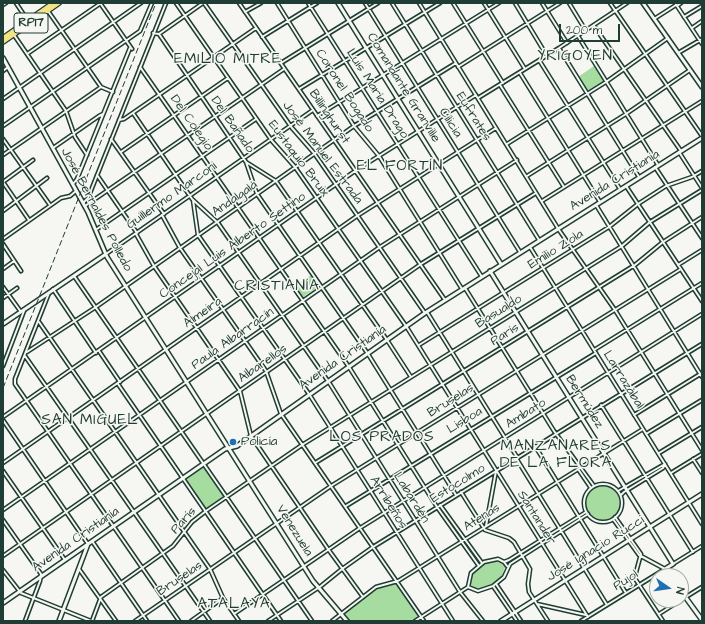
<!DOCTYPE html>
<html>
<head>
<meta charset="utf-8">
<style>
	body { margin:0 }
	#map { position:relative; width:705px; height:624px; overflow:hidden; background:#f6f6f2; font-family:"Architects Daughter",sans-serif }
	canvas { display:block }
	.frame { position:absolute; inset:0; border:4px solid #1f3d34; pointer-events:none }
	.north { position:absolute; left:649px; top:568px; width:40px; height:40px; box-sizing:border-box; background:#f6f6f2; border:1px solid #a0aca6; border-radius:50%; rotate:103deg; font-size:11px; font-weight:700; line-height:16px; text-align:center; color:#1f3d34 }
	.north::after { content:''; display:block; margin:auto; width:14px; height:18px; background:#1f6fb2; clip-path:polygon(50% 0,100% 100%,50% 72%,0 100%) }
	.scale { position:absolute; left:559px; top:24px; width:61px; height:18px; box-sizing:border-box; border:2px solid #1f3d34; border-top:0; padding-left:5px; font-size:12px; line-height:14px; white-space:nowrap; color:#1f3d34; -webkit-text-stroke:3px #f6f6f2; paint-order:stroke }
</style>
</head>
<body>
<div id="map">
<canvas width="705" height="624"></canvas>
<div class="frame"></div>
<div class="north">N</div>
<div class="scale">200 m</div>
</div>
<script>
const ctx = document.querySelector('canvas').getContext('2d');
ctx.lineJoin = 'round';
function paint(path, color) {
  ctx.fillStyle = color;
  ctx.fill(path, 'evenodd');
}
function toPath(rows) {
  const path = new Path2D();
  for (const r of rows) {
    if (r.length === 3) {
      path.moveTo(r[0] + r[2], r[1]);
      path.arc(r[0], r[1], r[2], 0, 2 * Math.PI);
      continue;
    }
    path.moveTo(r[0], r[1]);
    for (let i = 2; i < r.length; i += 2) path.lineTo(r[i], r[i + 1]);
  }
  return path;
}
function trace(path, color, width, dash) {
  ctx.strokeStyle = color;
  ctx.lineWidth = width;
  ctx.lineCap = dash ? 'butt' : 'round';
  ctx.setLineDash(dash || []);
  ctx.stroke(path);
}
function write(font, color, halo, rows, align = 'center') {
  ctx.font = font + ' "Architects Daughter",sans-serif';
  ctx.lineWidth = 3;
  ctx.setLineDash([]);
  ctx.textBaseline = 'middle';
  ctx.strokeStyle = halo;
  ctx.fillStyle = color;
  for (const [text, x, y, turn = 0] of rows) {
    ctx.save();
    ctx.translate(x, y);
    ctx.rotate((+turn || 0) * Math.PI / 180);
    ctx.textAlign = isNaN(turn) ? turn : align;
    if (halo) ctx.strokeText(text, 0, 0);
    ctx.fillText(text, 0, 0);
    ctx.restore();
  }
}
const green = toPath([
	[594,66,604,81,587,91,578,77],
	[311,275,319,286,303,297,295,286],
	[205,464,226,495,206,510,184,478],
	[603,503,17],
	[496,561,503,564,505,567,501,578,492,585,482,590,470,587,470,577,474,571,486,563],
	[395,582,420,616,413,621,350,621,344,614,377,588]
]);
const street = toPath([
	[16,3,28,21],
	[100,3,132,49],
	[176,3,272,141,295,167,406,326,588,617],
	[204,3,292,128,314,153,425,313],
	[239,3,445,300],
	[277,3,354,126,379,156,462,289],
	[308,3,482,277],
	[365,3,520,252],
	[392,3,539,240],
	[419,3,559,230,615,310,702,450],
	[453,3,503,83],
	[484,3,525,69],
	[515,3,547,56],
	[542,3,567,43],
	[569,3,586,31],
	[610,3,702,136],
	[675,3,702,44],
	[3,5,6,3],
	[677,6,681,3],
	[48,11,101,87,113,92],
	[245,12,261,3],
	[684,17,702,6],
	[654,19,676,5],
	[594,26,681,151],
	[692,28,702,21],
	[153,33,159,34,246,162,276,181,387,340,411,377],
	[159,34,203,3],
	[14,35,66,111,75,137,87,155],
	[578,36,658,165],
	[262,37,317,3],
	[559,48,639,177],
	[678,53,702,39],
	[27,54,101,3],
	[539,60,620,189],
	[281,63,378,3],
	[140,67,349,367,437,507,479,566],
	[458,67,560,3],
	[3,71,8,67],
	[520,73,600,202],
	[500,85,564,187],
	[299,89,440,3],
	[478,98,559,48,627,3],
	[3,99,141,3],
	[133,113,192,199,218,223,330,384,460,592,483,621],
	[317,116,499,3],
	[119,120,124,119,256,28],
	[3,126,140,31,152,3],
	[3,139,50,205],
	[111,139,164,214],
	[507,144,606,82,668,38],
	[53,148,99,116,103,114],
	[121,152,228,78],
	[679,152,702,188],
	[3,155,101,87],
	[246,162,257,194,368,354,456,495],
	[655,167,702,238],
	[97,175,137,233],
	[527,176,626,114,690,70],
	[3,182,29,220],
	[3,182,33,160],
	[73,184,77,179,130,48],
	[626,186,702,301],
	[193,200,198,235,309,394,453,621],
	[542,201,702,101],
	[83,203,88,198,166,3],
	[596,205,702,377],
	[85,206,284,69],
	[3,211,47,178],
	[162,215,180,248,266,371,281,414,424,621],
	[97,229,256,119],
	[136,234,154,266,240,391,251,436,328,549,363,597],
	[3,239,61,198,70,196,76,191],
	[3,244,21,271],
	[530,247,702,524],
	[106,254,313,110],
	[678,265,702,250],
	[3,269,14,261],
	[74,276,312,621],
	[3,287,21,312],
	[465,288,554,431,594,486],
	[53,289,96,353],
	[49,293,15,379,15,384,179,621],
	[3,298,17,288],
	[427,312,517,457],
	[39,322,210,569,223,598,239,621],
	[419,345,609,227,638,204,666,186,692,177,702,171],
	[594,350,702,283],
	[99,351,120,382],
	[27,352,96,307,354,126,456,63],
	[25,356,210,621],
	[3,366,24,311],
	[118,384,281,621],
	[601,405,693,552],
	[634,415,702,373],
	[3,417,355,171,476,95],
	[3,420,88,544],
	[646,434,702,400],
	[535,446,626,593],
	[659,453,702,427],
	[516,458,607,605],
	[693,459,702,473],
	[3,463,357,216,496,128],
	[315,463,635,265,663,242,702,217],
	[578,469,591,488],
	[3,471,65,560],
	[671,473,702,454],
	[603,503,19],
	[618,491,665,464],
	[461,492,485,530,509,538,514,542,530,569,528,584,529,592,548,621],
	[621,495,624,492,663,468,665,464],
	[440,505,482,563],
	[346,506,596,353],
	[3,510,380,247,517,160],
	[615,517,641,554,635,576,636,580,663,621],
	[3,520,41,574,40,581,25,621],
	[486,526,496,471],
	[92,541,147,621],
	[3,556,421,264,536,193],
	[504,562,509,560,586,512],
	[673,564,702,546],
	[79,569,116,621],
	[3,570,21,593,91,621],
	[496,584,521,621],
	[493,586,517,621],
	[468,587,478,591,493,586,504,577,510,564,588,514],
	[468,587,471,573,484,562,498,559,504,562,507,566],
	[681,600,702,587],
	[537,604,586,615],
	[234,614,360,528,702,314],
	[659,614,681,600],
	[92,621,101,597,173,546,192,522,206,511,302,445,622,246,650,222,702,190],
	[135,621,331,486,681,269],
	[191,621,223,598],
	[268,621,321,586,342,569,373,547,702,344],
	[332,621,376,587,398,581,643,429],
	[415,621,468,587],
	[581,621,665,569,639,555,613,519]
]);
const secondary = toPath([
	[338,3,501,264],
	[643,3,702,87],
	[3,58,88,212,107,257,313,581,347,621],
	[490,271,673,564,665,569,671,576],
	[3,324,106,254],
	[681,591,702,620],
	[3,603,225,449,237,446,425,313,702,138],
	[59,621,88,544],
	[501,621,702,494]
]);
const primary = toPath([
	[3,38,53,3],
	[3,42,59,3]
]);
const rail = toPath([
	[3,388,156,3]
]);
const markers = [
	[233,442,4,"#1f6fb2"]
];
const shields = [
	[31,23,34]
];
const shieldNames = [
	["RP17",31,23]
];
const streetNames = [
	["Comandante Granville",403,88,58],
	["Coronel Bogado",344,91,57],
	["Luis María Drago",377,94,57],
	["Billinghurst",329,117,56],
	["Eufrates",473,117,58],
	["Del Colegio",191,123,55],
	["Cilicia",450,123,58],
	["Del Bañado",232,125,55],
	["José Manuel Estrada",322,153,53],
	["Eustaquio Bruix",298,159,53],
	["Avenida Cristianía",615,181,-32],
	["Guillermo Marconi",172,196,-35],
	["Andalgalá",235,199,-35],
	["José Bernaldes Polledo",96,210,62],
	["Concejal Luis Alberto Settino",233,246,-35],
	["Emilio Zola",556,250,-32],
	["Basualdo",499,312,-32],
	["Almeira",203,313,-35],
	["París",505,335,-32],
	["Paula Albarracín",233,339,-35],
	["Avenida Cristianía",343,358,-35],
	["Albarellos",263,364,-35],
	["Larrazábal",623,380,58],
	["Bruselas",451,401,-32],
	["Bermúdez",584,402,58],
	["Ambato",526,414,-32],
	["Lisboa",465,421,-32],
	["Estocolmo",458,484,-32],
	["Labardén",411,498,58],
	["Arribeños",388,503,58],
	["Atenas",482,518,-32],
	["Santander",536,518,58],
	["París",184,521,-48],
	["Venezuela",294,531,58],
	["Avenida Cristianía",76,540,-35],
	["José Ignacio Rucci",596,549,-32],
	["Bruselas",180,579,-34],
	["Pujol",626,581,-32]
];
const poiNames = [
	["Policía",241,442]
];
const quarterNames = [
	["YRIGOYEN",575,57],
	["EMILIO MITRE",228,60],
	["EL FORTÍN",400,167],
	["CRISTIANÍA",277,287],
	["SAN MIGUEL",90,421],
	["LOS PRADOS",382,438],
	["MANZANARES",556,447],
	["DE LA FLORA",556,464],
	["ATALAYA",234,605]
];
paint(green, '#a6dc9f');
trace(street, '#1f3d34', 5);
trace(secondary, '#1f3d34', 6);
trace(primary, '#1f3d34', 6);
trace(street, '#f6f6f2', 2);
trace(secondary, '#f6f6f2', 3);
trace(primary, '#f4e382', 3.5);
trace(rail, '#1f3d34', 1, [6, 3]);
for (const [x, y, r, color] of markers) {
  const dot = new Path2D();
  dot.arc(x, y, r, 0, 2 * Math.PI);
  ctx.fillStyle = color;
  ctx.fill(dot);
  trace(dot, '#f6f6f2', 1.5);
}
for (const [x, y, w] of shields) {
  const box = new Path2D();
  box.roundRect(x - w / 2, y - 10, w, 20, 3);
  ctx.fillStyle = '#f6f6f2';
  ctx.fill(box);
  trace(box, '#1f3d34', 1);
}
write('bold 12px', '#1f3d34', null, shieldNames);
write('13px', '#1f3d34', '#f6f6f2', streetNames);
write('13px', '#1f3d34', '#f6f6f2', poiNames, 'left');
ctx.letterSpacing = '1px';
write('15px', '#1f3d34', '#f6f6f2', quarterNames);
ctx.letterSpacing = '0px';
</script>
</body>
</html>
